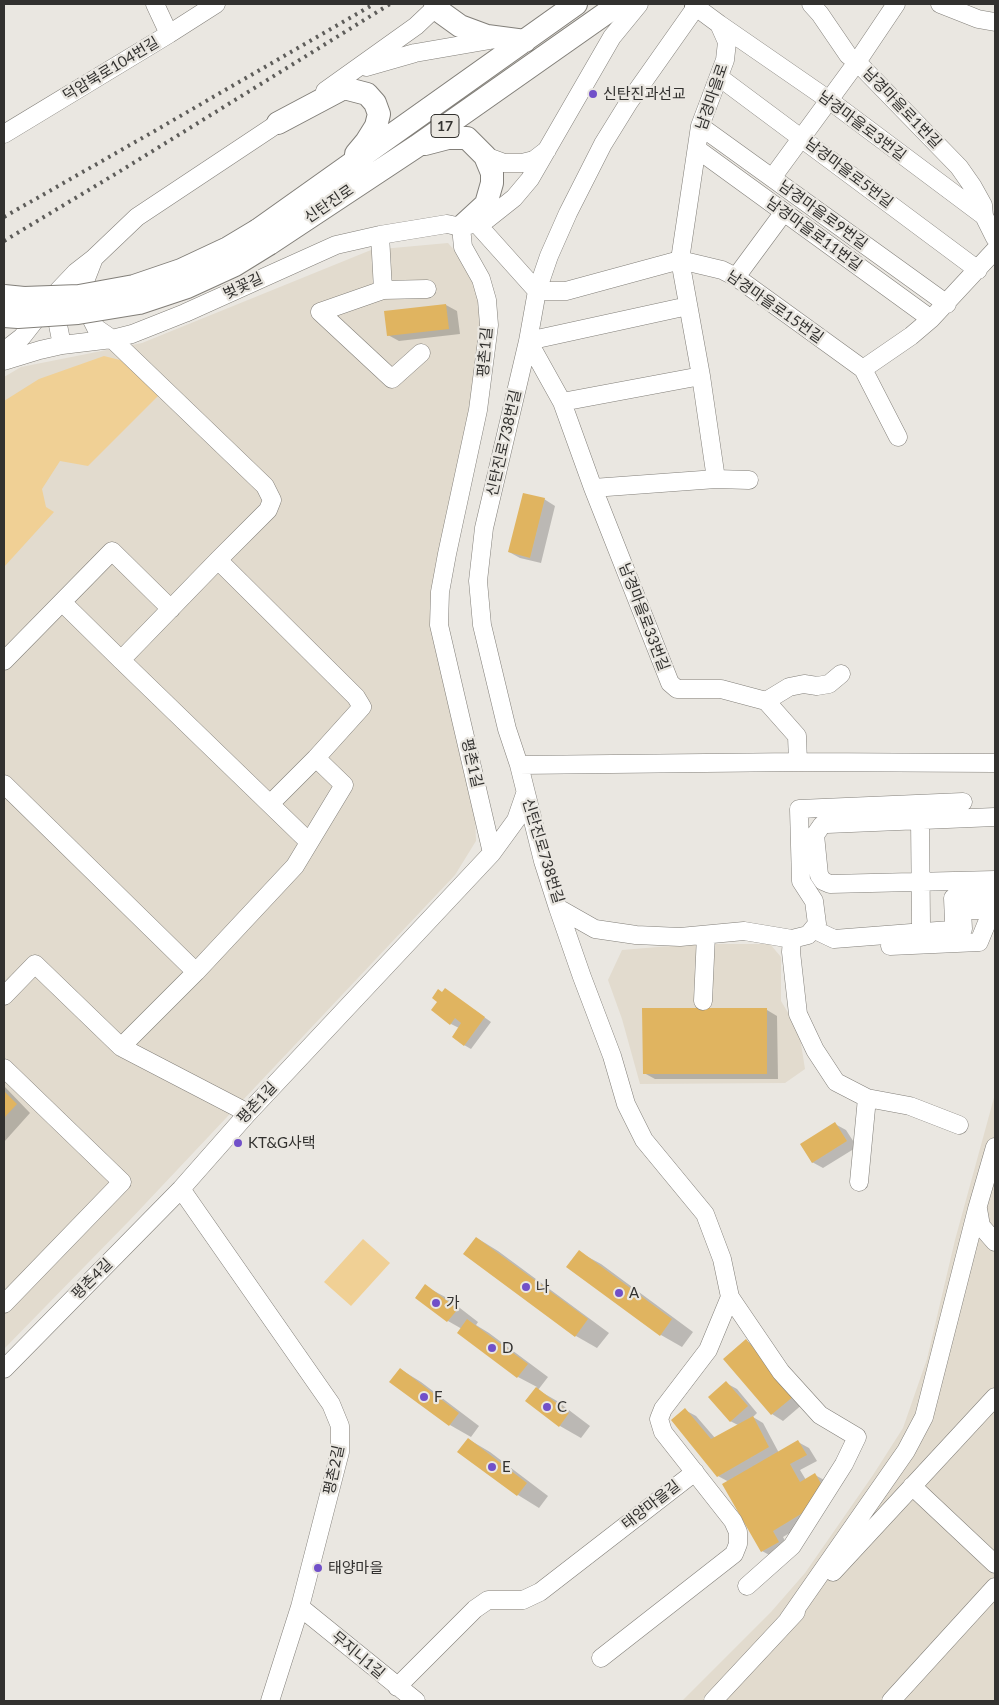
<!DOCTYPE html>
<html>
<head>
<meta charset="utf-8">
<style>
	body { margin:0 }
	#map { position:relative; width:999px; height:1705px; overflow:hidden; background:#eae7e1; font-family:Lato,sans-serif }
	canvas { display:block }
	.frame { position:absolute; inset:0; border:5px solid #32312f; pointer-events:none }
</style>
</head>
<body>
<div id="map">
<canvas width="999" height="1705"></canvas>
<div class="frame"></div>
</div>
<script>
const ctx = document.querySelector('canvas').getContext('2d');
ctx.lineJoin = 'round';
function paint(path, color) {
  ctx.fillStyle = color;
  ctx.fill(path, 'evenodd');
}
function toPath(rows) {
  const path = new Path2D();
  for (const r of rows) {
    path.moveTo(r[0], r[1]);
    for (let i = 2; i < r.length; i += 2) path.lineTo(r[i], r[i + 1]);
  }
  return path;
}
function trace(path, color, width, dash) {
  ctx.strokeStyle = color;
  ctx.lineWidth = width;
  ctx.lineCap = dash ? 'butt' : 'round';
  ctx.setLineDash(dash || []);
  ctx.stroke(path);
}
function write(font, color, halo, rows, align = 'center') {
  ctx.font = font + ' Lato,"Noto Sans KR",sans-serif';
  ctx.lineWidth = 4.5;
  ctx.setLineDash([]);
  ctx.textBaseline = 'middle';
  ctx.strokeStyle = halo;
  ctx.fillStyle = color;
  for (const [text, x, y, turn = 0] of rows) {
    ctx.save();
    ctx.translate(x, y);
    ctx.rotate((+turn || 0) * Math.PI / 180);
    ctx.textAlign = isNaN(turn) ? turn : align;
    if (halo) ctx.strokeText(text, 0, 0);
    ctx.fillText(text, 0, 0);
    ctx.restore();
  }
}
const built = toPath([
	[448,243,463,260,485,301,482,367,432,597,433,639,475,815,476,841,455,875,129,1221,4,1349,4,377,21,367,142,343,371,250],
	[694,944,770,944,781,957,781,1001,799,1031,805,1069,785,1083,640,1084,622,1019,608,980,622,950],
	[995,1094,995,1701,682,1701,771,1612,805,1573,873,1475,903,1428,927,1359,955,1240]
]);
const green = toPath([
	[104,356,124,361,160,394,88,466,60,461,42,489,46,507,54,512,4,567,4,401,39,379],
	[363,1239,390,1263,351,1306,324,1282]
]);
const shadow = toPath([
	[446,305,457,311,460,334,399,341,388,335],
	[544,499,555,506,541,563,520,558,509,552],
	[443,993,452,994,491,1022,471,1049,464,1045,459,1028,451,1024],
	[767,1010,777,1016,778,1079,655,1079,644,1073],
	[4,1086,30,1113,4,1142],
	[835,1124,846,1130,857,1147,823,1168,812,1162],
	[477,1238,498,1251,609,1333,597,1348,576,1336],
	[579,1252,601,1264,693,1332,682,1347,661,1335],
	[425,1286,447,1298,478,1322,476,1325,489,1333,548,1377,538,1390,557,1401,590,1426,581,1438,560,1426,527,1401,537,1387,518,1377,459,1333,462,1329,448,1321,416,1297],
	[746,1341,757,1347,804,1403,783,1421,772,1414,725,1359],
	[400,1369,421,1382,479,1426,471,1437,450,1425,391,1381],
	[726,1383,737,1389,757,1413,753,1417,763,1423,779,1453,798,1442,809,1448,817,1461,800,1470,806,1480,815,1475,826,1481,817,1517,783,1537,789,1548,773,1557,762,1551,729,1482,718,1476,685,1410,696,1416,715,1438,738,1425,730,1421],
	[468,1439,490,1452,548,1496,539,1508,518,1495,459,1451]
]);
const building = toPath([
	[446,304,449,329,387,336,384,311],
	[523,493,545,498,530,558,508,552],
	[445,988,485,1017,464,1046,452,1037,461,1023,455,1018,450,1025,431,1010,437,1002,432,998,438,989,442,992],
	[642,1008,767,1008,767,1074,643,1074],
	[4,1091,17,1104,4,1118],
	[835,1122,847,1141,812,1163,800,1144],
	[476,1237,588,1319,575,1337,463,1254],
	[579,1250,672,1319,660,1336,566,1267],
	[425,1284,458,1309,447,1322,415,1298],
	[467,1319,528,1364,517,1378,457,1333],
	[746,1339,794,1396,771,1415,723,1359],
	[400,1368,459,1413,449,1426,389,1382],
	[726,1381,748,1406,730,1422,708,1397],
	[536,1387,569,1413,559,1427,525,1401],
	[685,1408,711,1439,753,1416,769,1447,717,1477,671,1420],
	[468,1438,527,1483,517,1496,457,1452],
	[798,1440,807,1455,790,1464,800,1482,815,1473,824,1489,806,1511,773,1531,779,1542,761,1552,722,1484]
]);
const minor = toPath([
	[155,4,169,34],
	[811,4,820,14,848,55,857,62,959,167,973,187,983,205,984,216],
	[940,4,978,19,995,22],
	[696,7,629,102,603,144,568,213,549,256,537,291,528,341,484,528,478,581,482,625,507,729,519,765,543,861,558,908,595,929,636,935,680,937,744,931,792,939,791,952,798,1014,815,1050,836,1082,867,1098,910,1106,959,1125],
	[696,7,719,24,727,42,725,60,700,126,680,260,701,376,716,479],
	[719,24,829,100,984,216,995,238],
	[366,67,415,53,496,39],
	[719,77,978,270],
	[325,91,416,26,435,8,435,4],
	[700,126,947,304],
	[4,134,169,34,216,4],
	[697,149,931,319],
	[485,156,504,163,522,163,534,160,547,150],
	[772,178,857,62,896,4],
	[477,224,537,291,566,291,680,260,722,270,736,277,863,369,898,437],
	[380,235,383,290,320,312,392,379,421,353],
	[736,277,784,212],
	[383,290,427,289],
	[56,304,55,310,62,345],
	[688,306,528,341,562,402,593,488,670,683,677,689,721,689,766,701,797,736,798,762],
	[4,351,22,337,58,291,76,272,94,258,137,217,289,116],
	[4,361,40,350,62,345,112,339,132,334,185,313,336,245,380,235,447,224,461,227,485,221,514,198,530,179,612,37,639,4],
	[863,369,911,336,931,319,995,250],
	[562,402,701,376],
	[593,488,716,479,749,480],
	[62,602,121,660,218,560,268,510,272,500,265,486,112,339,96,328,85,306,82,289,94,258],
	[121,660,309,842],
	[4,661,112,551,171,609],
	[766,701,789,687,804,684,817,686,829,684,841,674],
	[519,765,798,762,995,763],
	[4,784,196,972],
	[270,804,316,758],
	[995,817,827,824,822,825,815,835,819,875,823,881,830,884,995,880],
	[920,819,921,924],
	[492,853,516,820,525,794],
	[558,908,582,977,612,1056,626,1104,644,1140,705,1214,722,1259,730,1297,781,1372,820,1415,857,1437,844,1464,792,1546,747,1586],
	[954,922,953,898,995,896],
	[813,929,834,939,963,929,962,910,993,910],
	[792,939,808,935,817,924,814,901,801,881,799,809,963,802],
	[890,946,979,942,995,903],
	[4,996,35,964,121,1047,196,972,295,866,344,785,316,758,362,707,356,697,218,560],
	[703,1001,706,935],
	[121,1047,248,1113],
	[4,1068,122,1182,4,1304],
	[859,1182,867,1098],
	[181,1189,331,1404,340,1426,340,1452,300,1607,270,1701],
	[978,1209,981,1226,995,1242],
	[4,1369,181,1189,248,1113,492,853,439,625,440,592,447,554,478,410,489,325,487,300,481,279,463,247,461,227],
	[912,1486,995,1564],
	[833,1572,995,1397],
	[300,1607,416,1701],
	[788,1620,906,1451,924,1417,977,1209,995,1147],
	[601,1658,734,1554,738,1544,738,1532,733,1521,663,1432,659,1419,663,1409,708,1350,730,1297],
	[397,1687,475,1609,488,1600,523,1600,540,1592,695,1472],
	[713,1701,796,1612],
	[891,1701,995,1587]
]);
const major = toPath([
	[696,7,697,4],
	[435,8,460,26,487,36,525,41],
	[278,123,344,88,367,94,375,103,379,114,376,126,366,142,356,154],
	[425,144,448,138,467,138,485,156,492,173,492,183,486,204,461,227],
	[258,230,576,4],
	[269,244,417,146,619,4]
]);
const rail = toPath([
	[4,217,151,133,374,4],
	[4,241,122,170,390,4]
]);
const majorBridge = toPath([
	[4,296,24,298,79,296,134,286,181,270,228,248,258,230],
	[4,316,18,317,78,313,139,303,187,287,235,265,269,244]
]);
const markers = [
	[593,94,5,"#7150c9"],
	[238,1143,5,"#7150c9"],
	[526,1287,5,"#7150c9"],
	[619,1293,5,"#7150c9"],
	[436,1303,5,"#7150c9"],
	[492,1348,5,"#7150c9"],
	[424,1397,5,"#7150c9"],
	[547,1407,5,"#7150c9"],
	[492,1467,5,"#7150c9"],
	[318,1568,5,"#7150c9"]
];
const shields = [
	[445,126,28]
];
const shieldNames = [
	["17",445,126]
];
const streetNames = [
	["덕암북로104번길",111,69,-31],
	["남경마을로",712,97,-71],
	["남경마을로1번길",902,108,46],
	["남경마을로3번길",862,126,37],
	["남경마을로5번길",849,173,37],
	["신탄진로",329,204,-34],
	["남경마을로9번길",823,215,36],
	["남경마을로11번길",814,234,36],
	["벚꽃길",243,286,-25],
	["남경마을로15번길",775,307,35],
	["평촌1길",485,352,-85],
	["신탄진로738번길",504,443,-77],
	["남경마을로33번길",644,617,69],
	["평촌1길",472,763,77],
	["신탄진로738번길",543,851,73],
	["평촌1길",257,1103,-47],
	["평촌4길",92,1279,-45],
	["평촌2길",334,1470,-78],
	["태양마을길",651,1505,-38],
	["무지니1길",358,1655,40]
];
const poiNames = [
	["신탄진과선교",603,94],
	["KT&G사택",248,1143],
	["나",536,1287],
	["A",629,1293],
	["가",446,1303],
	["D",502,1348],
	["F",434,1397],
	["C",557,1407],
	["E",502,1467],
	["태양마을",328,1568]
];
paint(built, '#e2dbce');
paint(green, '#f0d095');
paint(shadow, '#0003');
paint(building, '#e0b460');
trace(minor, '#827f79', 19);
trace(major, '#827f79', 24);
trace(minor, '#fff', 18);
trace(major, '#fff', 22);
trace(rail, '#5e5d5a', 4, [2.5, 5]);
trace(majorBridge, '#827f79', 24, []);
trace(majorBridge, '#fff', 22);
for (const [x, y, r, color] of markers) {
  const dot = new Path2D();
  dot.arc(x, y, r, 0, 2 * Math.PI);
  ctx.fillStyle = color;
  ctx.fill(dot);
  trace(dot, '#eae7e1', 2);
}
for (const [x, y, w] of shields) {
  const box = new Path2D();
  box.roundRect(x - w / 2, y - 11.5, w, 23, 4);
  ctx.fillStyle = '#eae7e1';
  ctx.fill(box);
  trace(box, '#32312f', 1);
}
write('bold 14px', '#32312f', null, shieldNames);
write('15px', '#32312f', '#eae7e1', streetNames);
write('15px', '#32312f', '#eae7e1', poiNames, 'left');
</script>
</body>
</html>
